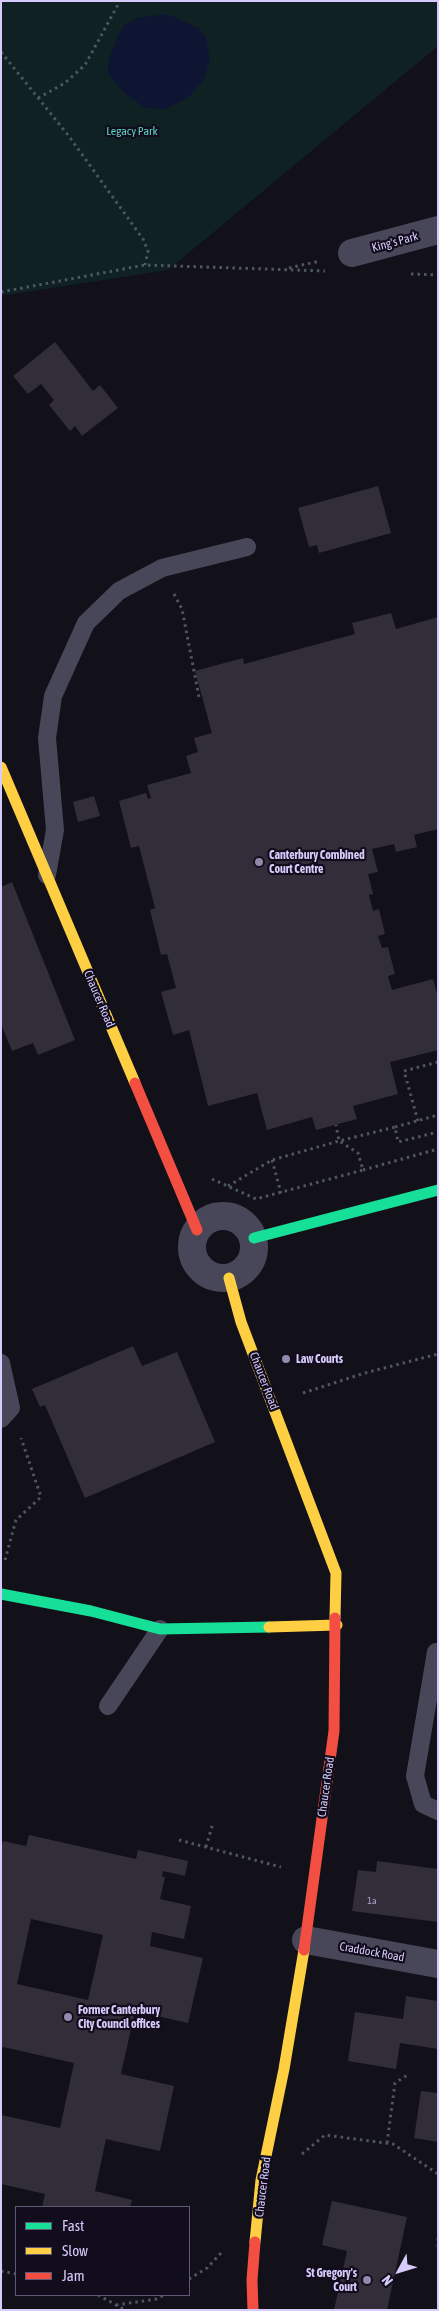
<!DOCTYPE html>
<html>
<head>
<meta charset="utf-8">
<style>
	body { margin:0 }
	#map { position:relative; width:439px; height:2311px; overflow:hidden; background:#121018; font-family:"Asap Condensed",sans-serif }
	canvas { display:block }
	.frame { position:absolute; inset:0; border:2px solid #d6cbfb; pointer-events:none }
	.legend { position:absolute; left:15px; top:2206px; width:175px; height:90px; box-sizing:border-box; background:#110d1c; border:1px solid #605975; margin:0; padding:6px 9px; list-style:none; font-size:15px; color:#d6cbfb }
	.legend li { display:flex; align-items:center; gap:10px; height:25px }
	.legend b { width:25px; border:1px solid #605975 }
	.north { position:absolute; left:374px; top:2246px; width:50px; height:50px; -webkit-text-stroke:4px #110d1c; paint-order:stroke; rotate:231deg; font-size:14px; font-weight:700; line-height:20px; text-align:center; color:#d6cbfb }
	.north::after { content:''; display:block; margin:auto; width:18px; height:22px; background:#d6cbfb; clip-path:polygon(50% 0,100% 100%,50% 72%,0 100%) }
</style>
</head>
<body>
<div id="map">
<canvas width="439" height="2311"></canvas>
<div class="frame"></div>
<ul class="legend">
<li><b style="height:6px;background:#16e098"></b>Fast</li>
<li><b style="height:6px;background:#ffcf43"></b>Slow</li>
<li><b style="height:6px;background:#f24e42"></b>Jam</li>
</ul>
<div class="north">N</div>
</div>
<script>
const ctx = document.querySelector('canvas').getContext('2d');
ctx.lineJoin = 'round';
function paint(path, color) {
  ctx.fillStyle = color;
  ctx.fill(path, 'evenodd');
}
function toPath(rows) {
  const path = new Path2D();
  for (const r of rows) {
    if (r.length === 3) {
      path.moveTo(r[0] + r[2], r[1]);
      path.arc(r[0], r[1], r[2], 0, 2 * Math.PI);
      continue;
    }
    path.moveTo(r[0], r[1]);
    for (let i = 2; i < r.length; i += 2) path.lineTo(r[i], r[i + 1]);
  }
  return path;
}
function trace(path, color, width, dash) {
  ctx.strokeStyle = color;
  ctx.lineWidth = width;
  ctx.lineCap = dash ? 'butt' : 'round';
  ctx.setLineDash(dash || []);
  ctx.stroke(path);
}
function write(font, color, halo, rows, align = 'center') {
  ctx.font = font + ' "Asap Condensed",sans-serif';
  ctx.lineWidth = 4.5;
  ctx.setLineDash([]);
  ctx.textBaseline = 'middle';
  ctx.strokeStyle = halo;
  ctx.fillStyle = color;
  for (const [text, x, y, turn = 0] of rows) {
    ctx.save();
    ctx.translate(x, y);
    ctx.rotate((+turn || 0) * Math.PI / 180);
    ctx.textAlign = isNaN(turn) ? turn : align;
    if (halo) ctx.strokeText(text, 0, 0);
    ctx.fillText(text, 0, 0);
    ctx.restore();
  }
}
const green = toPath([
	[1,1,438,1,438,46,168,270,1,296]
]);
const water = toPath([
	[167,14,199,28,206,37,210,61,203,81,188,98,165,109,145,108,123,92,108,73,108,61,118,35,125,24,138,18]
]);
const building = toPath([
	[55,342,93,391,100,385,118,408,82,436,75,426,70,431,49,405,54,400,41,384,28,394,13,376],
	[378,486,391,533,319,553,317,545,309,547,298,508],
	[391,613,396,629,438,617,438,829,414,835,417,847,396,852,394,844,372,849,378,872,368,874,373,894,369,895,373,911,379,909,385,934,378,936,382,948,388,947,395,974,388,976,392,990,433,979,438,997,438,1050,390,1062,398,1094,353,1106,357,1119,316,1130,312,1117,267,1130,257,1093,208,1106,189,1030,173,1035,161,992,176,988,167,954,161,955,150,910,155,908,139,846,131,848,119,801,146,793,148,799,151,798,147,785,191,773,186,756,198,752,194,738,212,733,195,671,243,658,244,664,355,634,352,623],
	[94,796,100,816,78,822,73,802],
	[12,882,75,1040,38,1055,33,1043,12,1051,1,1024,1,887],
	[133,1346,142,1366,177,1352,215,1442,85,1498,45,1405,40,1407,32,1389],
	[29,1835,136,1859,138,1850,188,1861,185,1876,163,1871,162,1877,165,1877,160,1899,191,1906,184,1939,152,1932,150,1946,203,1958,188,2023,135,2011,121,2074,174,2086,160,2151,106,2139,95,2191,132,2200,130,2207,42,2207,45,2194,1,2184,1,2115,60,2128,74,2063,3,2047,1,2050,1,1848,3,1841,26,1846],
	[31,1919,103,1935,88,2000,17,1984],
	[377,1861,438,1869,438,1922,352,1911,358,1870,376,1872],
	[406,1996,438,2001,438,2049,400,2043,396,2069,348,2061,355,2012,403,2019],
	[421,2091,438,2093,438,2142,414,2138],
	[332,2201,407,2217,387,2310,334,2310,347,2251,322,2245]
]);
const path = toPath([
	[1,52,68,135,143,239,148,251,145,265],
	[38,98,65,83,85,65,120,1],
	[289,268,320,261],
	[411,274,438,275],
	[1,292,145,265,325,271],
	[174,594,182,609,199,697],
	[418,1121,404,1071,438,1062],
	[395,1127,438,1115],
	[272,1160,281,1193],
	[363,1170,438,1149],
	[212,1179,256,1199,363,1170,358,1153,339,1141,336,1125],
	[228,1186,272,1160,339,1141,395,1127,398,1142,438,1132],
	[303,1393,365,1373,438,1354],
	[5,1560,16,1520,41,1497,21,1438],
	[179,1840,281,1867],
	[206,1847,213,1823],
	[387,2143,395,2083,409,2074],
	[302,2154,325,2135,393,2144,438,2174],
	[438,2238,438,2251],
	[1,2271,16,2274],
	[189,2279,207,2268,221,2253],
	[98,2295,125,2310],
	[116,2305,157,2299,164,2295]
]);
const lane = toPath([
	[47,875,55,830,47,738,53,696,86,623,119,591,162,568,247,547],
	[1,1363,11,1408,1,1419],
	[438,1652,436,1652,415,1776,423,1804,438,1811],
	[108,1706,160,1629]
]);
const street = toPath([
	[352,253,438,230],
	[223,1247,31],
	[306,1940,438,1964]
]);
const fast = toPath([
	[254,1238,438,1190],
	[1,1594,91,1611,160,1629,269,1627]
]);
const slow = toPath([
	[1,767,135,1083],
	[229,1278,241,1322,336,1573,335,1618],
	[269,1627,337,1625],
	[255,2242,261,2180,284,2069,304,1950]
]);
const jam = toPath([
	[135,1083,197,1230],
	[304,1950,334,1731,335,1618],
	[253,2310,252,2280,255,2242]
]);
const markers = [
	[259,862,5,"#918aac"],
	[286,1359,5,"#918aac"],
	[68,2017,5,"#918aac"],
	[367,2280,5,"#918aac"]
];
const numberNames = [
	["1a",372,1901]
];
const parkNames = [
	["Legacy Park",132,131]
];
const streetNames = [
	["King's Park",395,242,-15],
	["Chaucer Road",99,999,67],
	["Chaucer Road",264,1381,69],
	["Chaucer Road",326,1787,-82],
	["Craddock Road",372,1952,10],
	["Chaucer Road",263,2187,-83]
];
const poiNames = [
	["Canterbury Combined",269,855],
	["Court Centre",269,869],
	["Law Courts",296,1359],
	["Former Canterbury",78,2010],
	["City Council offices",78,2024],
	["St Gregory's",357,2273,"right"],
	["Court",357,2287,"right"]
];
paint(green, '#102123');
paint(water, '#0d1533');
paint(building, '#312e3a');
trace(path, '#4d5764', 3, [2.5, 4]);
trace(lane, '#484659', 18);
trace(street, '#484659', 28);
trace(fast, '#16e098', 11);
trace(slow, '#ffcf43', 11);
trace(jam, '#f24e42', 11);
for (const [x, y, r, color] of markers) {
  const dot = new Path2D();
  dot.arc(x, y, r, 0, 2 * Math.PI);
  ctx.fillStyle = color;
  ctx.fill(dot);
  trace(dot, '#110d1c', 2);
}
write('10px', '#ada4cb', null, numberNames);
write('12px', '#5ed4c5', '#110d1c', parkNames);
write('12px', '#d6cbfb', '#110d1c', streetNames);
write('bold 12px', '#d6cbfb', '#110d1c', poiNames, 'left');
</script>
</body>
</html>
